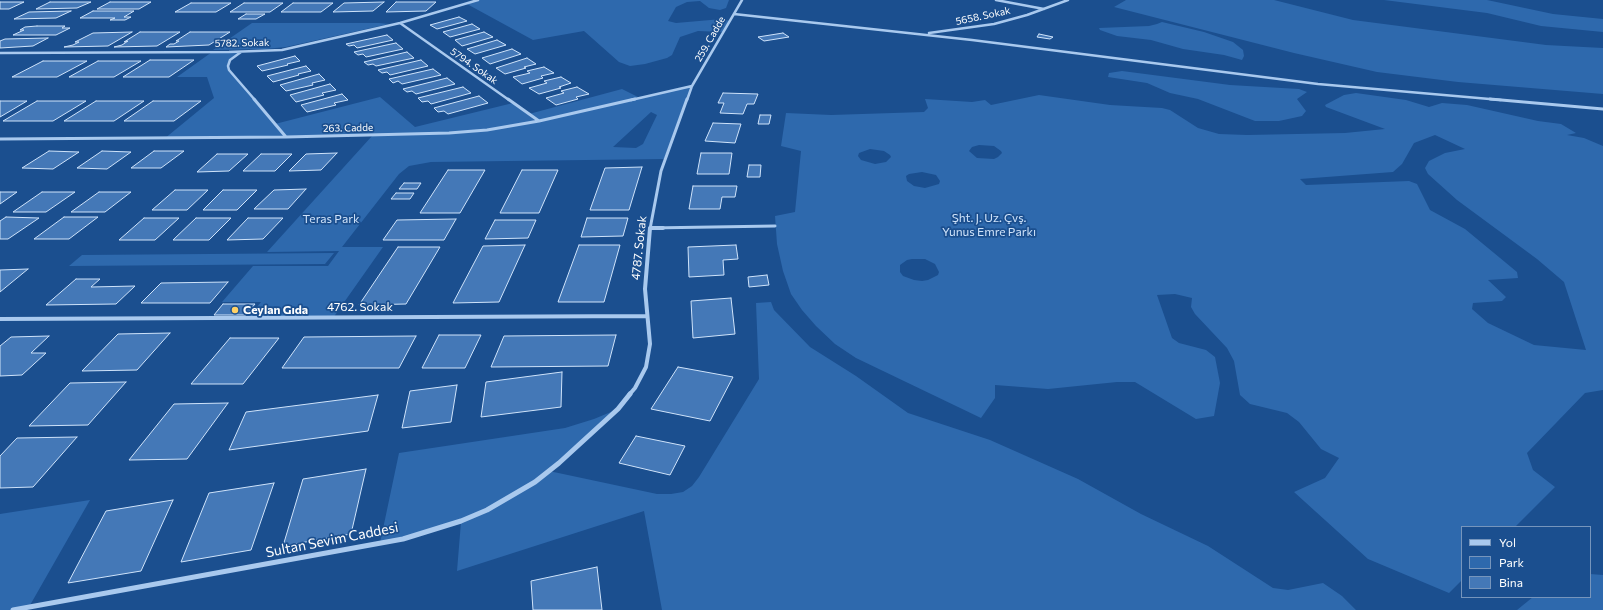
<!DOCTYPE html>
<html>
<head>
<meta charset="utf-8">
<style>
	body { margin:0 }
	#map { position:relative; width:1603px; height:610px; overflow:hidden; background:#1b4f8f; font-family:Commissioner,sans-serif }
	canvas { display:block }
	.legend { position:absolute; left:1461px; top:526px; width:130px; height:72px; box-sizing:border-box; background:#1b4f8f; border:1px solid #7695bc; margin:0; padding:5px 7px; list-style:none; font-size:12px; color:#fff }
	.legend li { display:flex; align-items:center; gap:8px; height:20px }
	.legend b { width:20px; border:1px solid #7695bc }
</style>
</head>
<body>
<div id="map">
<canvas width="1603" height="610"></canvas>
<ul class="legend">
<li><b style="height:5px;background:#a9c9ee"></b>Yol</li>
<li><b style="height:11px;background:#2e69ad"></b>Park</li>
<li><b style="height:11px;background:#4478b7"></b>Bina</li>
</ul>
</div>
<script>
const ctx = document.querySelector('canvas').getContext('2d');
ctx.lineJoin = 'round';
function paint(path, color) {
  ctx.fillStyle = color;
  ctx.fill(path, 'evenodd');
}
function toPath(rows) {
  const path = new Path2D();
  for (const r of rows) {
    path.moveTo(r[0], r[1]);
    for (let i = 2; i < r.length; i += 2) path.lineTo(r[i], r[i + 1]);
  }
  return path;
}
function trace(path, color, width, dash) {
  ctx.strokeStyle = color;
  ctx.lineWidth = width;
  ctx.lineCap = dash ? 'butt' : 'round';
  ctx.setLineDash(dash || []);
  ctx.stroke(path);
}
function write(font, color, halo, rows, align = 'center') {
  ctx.font = font + ' Commissioner,sans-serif';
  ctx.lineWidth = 3.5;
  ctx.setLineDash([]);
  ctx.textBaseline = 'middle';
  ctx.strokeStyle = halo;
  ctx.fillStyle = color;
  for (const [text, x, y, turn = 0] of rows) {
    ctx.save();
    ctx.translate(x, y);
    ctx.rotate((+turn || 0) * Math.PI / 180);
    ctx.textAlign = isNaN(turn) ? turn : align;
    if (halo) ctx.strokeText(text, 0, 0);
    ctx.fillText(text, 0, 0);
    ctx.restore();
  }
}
const green = toPath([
	[478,0,729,0,726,8,720,10,709,8,700,1,687,2,676,7,668,21,676,23,722,19,730,21,723,32,698,31,680,37,672,55,667,58,645,64,630,66,619,62,584,31,533,40,467,4],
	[1126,0,1274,0,1353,20,1546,45,1603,48,1603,94,1458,82,1377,72,1294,53,1114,7],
	[1384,0,1487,0,1553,14,1603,19,1603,32,1541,26,1487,13],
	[1162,22,1204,32,1233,42,1243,50,1244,56,1242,60,1224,55,1183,49,1151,40,1117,36,1100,30,1099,28,1149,26,1157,24],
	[252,23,379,23,389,24,286,47,265,49,213,50],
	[212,52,242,52,230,60,228,66,229,70,275,124,380,97,415,127,513,103,529,114,622,89,640,98,692,86,664,159,431,162,409,166,399,174,342,247,383,247,333,318,248,318,261,302,222,302,253,266,328,266,339,251,267,252,372,136,164,139,214,98,207,77,177,77],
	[651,112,657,115,643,144,636,148,613,147],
	[1122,71,1230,85,1299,89,1307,92,1297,99,1306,111,1302,116,1279,121,1255,121,1198,99,1170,93,1147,83,1108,77,1109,73],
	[1356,93,1406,100,1429,107,1442,103,1467,105,1538,121,1561,124,1576,133,1567,135,1584,138,1603,146,1603,390,1585,393,1527,453,1533,470,1555,487,1515,527,1462,527,1462,580,1449,593,1368,559,1294,492,1325,478,1339,458,1321,449,1299,422,1287,413,1250,404,1240,395,1234,361,1227,348,1195,314,1191,307,1192,298,1175,294,1157,295,1172,338,1179,343,1206,350,1215,357,1220,383,1214,416,1196,419,1135,382,1117,382,1048,389,995,385,995,398,981,418,856,358,835,344,816,326,802,310,791,294,783,271,777,244,775,216,795,212,801,151,781,146,786,113,831,115,924,112,928,108,925,99,972,102,985,100,991,105,1039,95,1110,105,1162,108,1170,110,1198,128,1219,134,1247,135,1345,133,1385,129,1326,107,1325,105,1344,95],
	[1435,135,1465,149,1445,153,1429,161,1425,168,1428,174,1457,200,1537,259,1564,282,1586,350,1534,345,1488,323,1472,309,1473,303,1502,301,1506,297,1488,280,1518,278,1517,272,1465,229,1430,210,1417,184,1409,181,1306,185,1300,179,1393,172,1402,164,1414,143],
	[979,145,994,146,1001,151,1002,153,998,157,994,159,977,158,969,151,972,147],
	[870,149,884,151,890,155,891,157,886,162,875,164,861,160,858,156,859,153],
	[922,172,936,175,940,181,939,184,925,188,914,186,907,181,906,176,909,174],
	[912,259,925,259,935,264,939,272,938,275,928,280,922,281,914,280,903,276,900,272,900,265,907,260],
	[334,253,325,264,69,266,82,255],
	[771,302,774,310,810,347,856,376,908,413,990,440,1078,479,1141,514,1208,546,1273,588,1288,590,1323,583,1342,596,1356,610,662,610,644,511,457,571,461,522,380,543,399,453,565,428,594,419,618,409,549,471,657,494,671,494,683,492,692,486,699,477,759,379,756,303],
	[90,500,29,607,13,610,0,610,0,514],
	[1590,574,1603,575,1603,610,1517,610,1533,597,1590,597]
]);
const building = toPath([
	[0,2,24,2,9,9,0,9,0,2],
	[50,2,91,2,77,8,36,9,50,2],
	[110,2,151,2,139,9,97,9,110,2],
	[384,2,373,11,333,12,344,3,384,2],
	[396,2,436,2,426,11,386,12,396,2],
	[191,3,231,3,216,12,175,12,191,3],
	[244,3,283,3,270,12,230,12,244,3],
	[293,3,333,3,321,12,281,12,293,3],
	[71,11,56,18,14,19,29,12,71,11],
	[93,11,134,11,124,17,131,17,125,20,110,20,115,18,80,18,93,11],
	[246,14,265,14,256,19,238,19,246,14],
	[459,17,467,21,437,29,430,25,459,17],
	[472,24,480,29,450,37,443,32,472,24],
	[37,26,65,26,62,28,70,28,56,35,13,35,24,30,20,30,25,27,37,26],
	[132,32,108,46,64,47,73,45,79,42,75,42,93,33,132,32],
	[140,32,180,32,157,46,114,47,122,45,128,41,124,42,140,32],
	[190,32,230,32,209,45,166,47,170,44,174,44,179,41,176,41,190,32],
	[484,32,493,37,462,46,455,40,484,32],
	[783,33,789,37,764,41,758,37,783,33],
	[1039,34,1053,37,1050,39,1037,37,1039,34],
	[387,35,393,40,357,48,354,45,349,46,346,44,387,35],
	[48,38,33,46,0,48,0,41,5,39,48,38],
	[497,40,506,45,475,54,467,49,497,40],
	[396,43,403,49,366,57,363,54,358,55,354,52,396,43],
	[512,49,521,54,490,64,482,58,512,49],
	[407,52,414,58,376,66,373,64,368,65,364,62,407,52],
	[295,56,300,61,287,64,288,65,262,71,257,66,295,56],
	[527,58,536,64,524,67,526,68,505,74,496,68,527,58],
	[150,60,194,60,169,77,123,77,150,60],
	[421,60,428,66,390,75,387,72,382,73,378,70,421,60],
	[43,61,87,61,57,77,12,77,43,61],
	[98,61,141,61,114,77,69,77,98,61],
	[306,66,311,71,298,74,299,75,273,82,267,76,306,66],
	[544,67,554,73,541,76,543,78,522,84,513,77,530,73,527,71,544,67],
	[433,69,441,75,402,84,398,81,393,83,389,79,433,69],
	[319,74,325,80,312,83,313,85,286,91,280,85,319,74],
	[561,77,571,83,559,87,561,88,539,94,529,88,547,83,544,81,561,77],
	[447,78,455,84,416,94,412,91,407,92,403,89,447,78],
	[330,84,336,90,322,93,324,95,296,102,290,95,330,84],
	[463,87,471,93,431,104,428,101,422,102,418,98,463,87],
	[577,87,589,94,576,97,578,99,556,105,546,98,564,93,561,91,577,87],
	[723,93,758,94,754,104,747,104,743,114,720,113,724,103,718,103,723,93],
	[342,94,348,100,334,103,336,105,307,112,301,105,342,94],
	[479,96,488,103,448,114,444,111,438,112,434,108,479,96],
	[0,101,27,101,0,117,0,101],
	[37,101,86,101,53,121,3,121,37,101],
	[96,101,144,101,114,121,64,121,96,101],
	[153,101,201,101,174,121,124,121,153,101],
	[760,115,771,115,769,124,758,124,760,115],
	[713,123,741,124,735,143,705,141,713,123],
	[49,151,79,152,53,169,22,168,49,151],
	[102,151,131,152,107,169,77,168,102,151],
	[154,151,184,151,161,168,131,168,154,151],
	[337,153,321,170,289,171,306,154,337,153],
	[701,153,732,153,729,174,697,174,701,153],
	[217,154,248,154,229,171,197,172,217,154],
	[261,154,292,154,275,171,243,171,261,154],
	[749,165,761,165,760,177,747,177,749,165],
	[642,167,629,210,590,210,605,168,642,167],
	[448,170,485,170,460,213,420,213,448,170],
	[522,170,558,170,539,213,500,213,522,170],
	[404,183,421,183,417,189,399,189,404,183],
	[693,186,737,186,735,197,722,197,720,209,689,209,693,186],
	[306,189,288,209,254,209,274,190,306,189],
	[175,190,208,190,187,210,152,210,175,190],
	[223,190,257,190,237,210,203,210,223,190],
	[0,192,17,192,0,204,0,192],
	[42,192,75,192,46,212,13,212,42,192],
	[99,192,131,192,105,212,71,212,99,192],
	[396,193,414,193,410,199,391,199,396,193],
	[6,217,39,218,8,239,0,239,0,221,6,217],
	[64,217,98,217,69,239,34,239,64,217],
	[144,218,179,218,155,240,119,240,144,218],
	[196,218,231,218,209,240,173,240,196,218],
	[248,218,283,218,263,239,227,240,248,218],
	[587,218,628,218,623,236,581,237,587,218],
	[456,219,444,240,383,240,397,220,456,219],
	[495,220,536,220,528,238,485,239,495,220],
	[525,245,499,302,453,303,483,246,525,245],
	[579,245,620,245,604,302,558,302,579,245],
	[736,245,738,259,723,260,724,275,689,277,688,247,736,245],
	[398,247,440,247,406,304,359,305,398,247],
	[28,269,0,292,0,270,28,269],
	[767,275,769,285,749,287,748,277,767,275],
	[76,279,100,279,91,287,135,286,116,304,46,305,76,279],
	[228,282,210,303,141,303,161,283,228,282],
	[731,298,735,334,693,338,691,301,731,298],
	[223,304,255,304,246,315,214,315,223,304],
	[170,333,137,370,82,371,118,334,170,333],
	[439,335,481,335,465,368,422,368,439,335],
	[616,335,608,366,491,367,504,336,616,335],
	[49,336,31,353,46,353,22,375,0,376,0,346,11,337,49,336],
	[416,336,399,368,282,368,304,337,416,336],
	[230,338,279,338,243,384,191,384,230,338],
	[678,367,733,377,710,421,651,409,678,367],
	[562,372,561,407,481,417,486,382,562,372],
	[126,382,88,425,29,426,70,383,126,382],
	[457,385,451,422,402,428,410,391,457,385],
	[378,395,368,431,229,450,246,412,378,395],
	[228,403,187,459,129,460,174,404,228,403],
	[636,436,685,446,670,475,619,463,636,436],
	[77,437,33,487,0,488,0,456,17,438,77,437],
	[366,469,351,534,283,546,303,479,366,469],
	[274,483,251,550,181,562,209,493,274,483],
	[173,500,141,571,68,583,106,511,173,500],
	[597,567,602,610,533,610,531,581,597,567]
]);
const streetFar3 = toPath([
	[996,0,1044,9],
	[734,14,972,40,1318,84,1501,100],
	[400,23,509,100],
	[929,33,994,24,1027,15,1068,0],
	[241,52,230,60,228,66,229,70,255,100],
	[0,53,229,52,282,50,400,23,478,0],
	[631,100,692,86],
	[687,100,692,86,742,0]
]);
const streetFar2 = toPath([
	[254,99,286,137],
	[508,99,539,121],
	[1490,99,1603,109],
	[0,139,286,137,449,133,487,130,539,121,635,99],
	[650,228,775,226],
	[650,229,661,171,687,99]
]);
const streetFar1 = toPath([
	[650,228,663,228],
	[0,319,647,316],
	[629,395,635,388,646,367,650,344,645,289,650,228]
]);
const street = toPath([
	[13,610,403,539,461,521,487,510,535,482,559,463,618,409,630,394]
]);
const markers = [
	[235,310,4,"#ffd166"]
];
const farStreetnames = [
	["5658. Sokak",983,16,-12],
	["259. Cadde",710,39,-60],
	["5782. Sokak",242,43,-1],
	["5794. Sokak",474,66,35],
	["263. Cadde",348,128,-1]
];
const parkNames = [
	["Şht. J. Uz. Çvş.",989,218],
	["Yunus Emre Parkı",989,232],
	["Teras Park",331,219]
];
const streetNames = [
	["4787. Sokak",639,248,-84],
	["4762. Sokak",360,307]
];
const poiNames = [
	["Ceylan Gıda",243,310]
];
const nearStreetnames = [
	["Sultan Sevim Caddesi",332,540,-11]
];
paint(green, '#2e69ad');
paint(building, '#4478b7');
trace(building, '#cfe3fa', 1);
trace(streetFar3, '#a9c9ee', 2.5);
trace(streetFar2, '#a9c9ee', 3);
trace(streetFar1, '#a9c9ee', 4);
trace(street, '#a9c9ee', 5);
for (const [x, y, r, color] of markers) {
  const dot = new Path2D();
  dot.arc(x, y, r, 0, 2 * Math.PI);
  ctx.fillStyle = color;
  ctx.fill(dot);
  trace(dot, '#1b4f8f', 1.5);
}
write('10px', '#fff', '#1b4f8f', farStreetnames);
write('12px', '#cfe3fa', '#1b4f8f', parkNames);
write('12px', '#fff', '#1b4f8f', streetNames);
write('bold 12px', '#fff', '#1b4f8f', poiNames, 'left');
write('14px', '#fff', '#1b4f8f', nearStreetnames);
</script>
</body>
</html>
